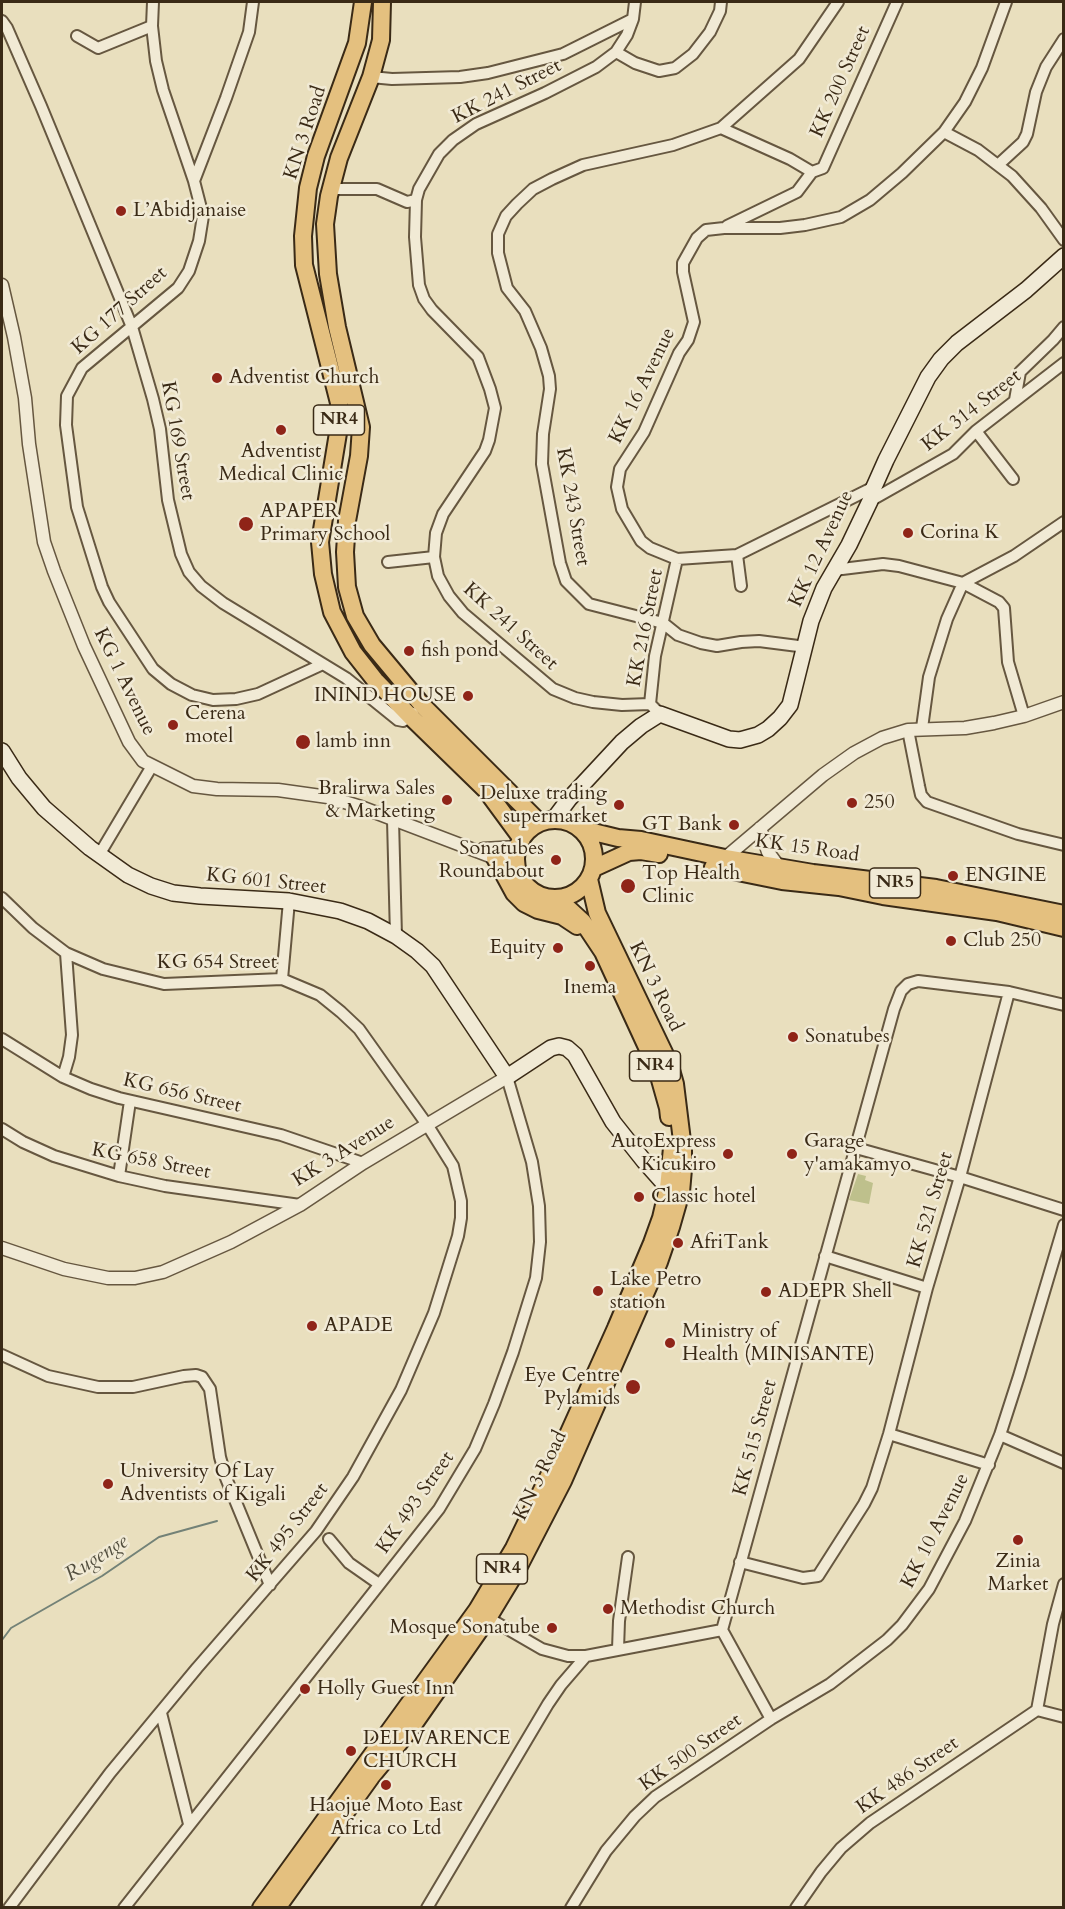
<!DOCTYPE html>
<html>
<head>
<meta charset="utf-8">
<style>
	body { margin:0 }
	#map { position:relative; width:1065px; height:1909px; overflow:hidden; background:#e9dfbe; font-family:Cardo,serif }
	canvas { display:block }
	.frame { position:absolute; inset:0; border:3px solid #3a2a16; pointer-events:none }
</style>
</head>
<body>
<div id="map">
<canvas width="1065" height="1909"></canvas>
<div class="frame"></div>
</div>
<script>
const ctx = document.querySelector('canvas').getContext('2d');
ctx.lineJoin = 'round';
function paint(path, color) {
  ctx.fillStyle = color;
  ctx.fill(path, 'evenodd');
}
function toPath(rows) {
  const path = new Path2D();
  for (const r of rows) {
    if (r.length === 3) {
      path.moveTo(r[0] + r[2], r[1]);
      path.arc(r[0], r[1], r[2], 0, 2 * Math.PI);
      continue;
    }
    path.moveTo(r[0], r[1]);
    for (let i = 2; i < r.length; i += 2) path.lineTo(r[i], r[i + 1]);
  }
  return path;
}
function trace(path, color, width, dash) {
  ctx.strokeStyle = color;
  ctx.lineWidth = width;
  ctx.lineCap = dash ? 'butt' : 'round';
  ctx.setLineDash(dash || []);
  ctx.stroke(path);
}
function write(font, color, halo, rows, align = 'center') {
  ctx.font = font + ' Cardo,serif';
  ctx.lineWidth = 5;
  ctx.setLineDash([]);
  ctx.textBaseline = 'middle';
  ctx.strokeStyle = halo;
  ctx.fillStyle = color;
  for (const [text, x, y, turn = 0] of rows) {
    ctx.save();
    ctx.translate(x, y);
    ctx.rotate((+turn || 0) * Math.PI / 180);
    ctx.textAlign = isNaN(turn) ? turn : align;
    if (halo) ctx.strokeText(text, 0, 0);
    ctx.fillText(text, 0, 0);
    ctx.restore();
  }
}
const green = toPath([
	[858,1174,866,1176,865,1180,873,1183,869,1204,849,1200]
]);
const stream = toPath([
	[2,1640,11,1628,102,1576,159,1537,217,1521]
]);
const minor = toPath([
	[153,2,152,26,156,61,163,90,194,181],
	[253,2,249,32,226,98,194,181,203,216,199,241,189,271,178,288,82,368,67,396,66,425,77,507,102,587,109,602,153,669,171,684,192,695,213,700,236,699,258,694,323,664],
	[635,2,633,19,627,35,616,52,596,67,545,93,476,124,453,140,439,154,419,189,416,200,415,237,419,285,424,299,432,310,478,357,490,389,495,408,489,440,485,451,443,514,436,533,434,557,438,576,449,596,463,613,553,689,575,698,593,702,622,705,650,704,660,714],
	[2,21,7,28,41,106,132,327,153,399,160,429,168,500,181,554,189,572,201,586,223,603,346,678,398,720,403,721,413,713],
	[77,36,98,48,152,26],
	[616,52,635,63,659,71,675,68,693,54,710,32,720,11,721,2],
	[371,77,392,79,460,77,488,73,563,54,633,19],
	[721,128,790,159,812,172],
	[944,132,978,150,1012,176,1041,208,1064,240],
	[998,165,1023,142,1027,134,1036,92,1046,67,1064,39],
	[331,189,377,189,407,202,416,200],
	[727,226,797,192,812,172,823,168,897,2],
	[1015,400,1020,372,1053,340,1064,327],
	[976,431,1013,479],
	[874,487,737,555,677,559,650,548,641,541,622,509,617,487,620,469,644,432,679,353,688,340,694,322,683,272,683,263,697,238,706,230,724,228,780,228,805,225,841,217,870,200,902,173,944,132,965,102,982,68,1006,2],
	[870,501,953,454,976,431,1064,363],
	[737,555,741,586],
	[388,562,434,557],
	[834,570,883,564,899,566,963,583,999,602,1004,608,1008,662,1024,716],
	[806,647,759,641,741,642,717,646,701,643,678,635,663,623,589,604,566,581,560,563,542,464,543,434,550,389,549,376,541,348,525,311,507,288,498,253,498,234,506,216,517,204,533,189,552,179,583,165,673,145,721,128,799,59,838,2],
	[650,704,655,656,677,559],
	[922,728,929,677,947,619,963,583,1014,556,1064,522],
	[908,730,919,786,921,795,927,802,1018,834,1064,845],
	[393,820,396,936],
	[99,855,152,766],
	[2,898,33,928,66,953,103,969,164,984,282,979,320,995,341,1012,359,1029,428,1126,453,1166,461,1201,461,1218,458,1236,434,1313,401,1390,353,1477,316,1531,197,1668,110,1773,9,1908],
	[282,979,289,901],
	[2,1039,63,1077,91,1089,119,1098,281,1135,363,1163],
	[63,1077,69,1057,72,1035,66,953],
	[2,1129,23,1142,54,1156,119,1176,165,1186,300,1205],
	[856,1148,960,1177,1064,1210],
	[119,1176,130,1101],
	[825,1256,927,1288],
	[2,1355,48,1376,98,1387,133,1387,184,1376,196,1375,202,1377,210,1389,220,1457,226,1478,270,1585],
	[889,1434,989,1465],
	[1000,1435,1064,1463],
	[329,1539,349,1563,379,1584],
	[740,1562,803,1578,818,1576,864,1504,872,1488,889,1434,927,1288,960,1177,1009,992,1064,1005],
	[485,1616,542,1649,568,1656,586,1656,722,1630,771,1719,830,1684,887,1640,902,1625,929,1589,965,1521,1000,1435,1019,1376,1064,1225],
	[722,1630,894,1009,901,991,908,984,918,981,1009,992],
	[618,1649,619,1621,628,1557],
	[1037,1710,1053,1624,1064,1584],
	[161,1713,189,1824],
	[124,1908,439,1509,475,1449,494,1404,513,1352,536,1278,540,1242,539,1206,532,1162,507,1077],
	[427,1908,548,1704,561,1685,586,1656],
	[571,1908,606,1851,635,1816,655,1797,771,1719],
	[796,1908,821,1872,841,1848,870,1823,1037,1710,1064,1717]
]);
const tertiary = toPath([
	[2,285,14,337,25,398,29,444,44,542,54,571,84,646,129,742,143,761,193,786,217,789,278,790,328,797,361,807,495,858,515,862],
	[760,828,768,852,779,867],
	[483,849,517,847],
	[725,858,823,775,854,753,882,738,908,730,965,728,994,723,1024,716,1064,702],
	[2,1248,64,1269,108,1278,135,1278,163,1272,231,1242,300,1205,363,1163,507,1077]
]);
const secondary = toPath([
	[2,751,19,778,44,808,90,848,128,875,151,886,173,893,200,896,289,901,340,911,368,921,396,936,417,951,433,966,507,1077,551,1048,559,1046,567,1048,575,1055,613,1122,644,1161,668,1188],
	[554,819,569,799,622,742,641,726,660,714,729,739,740,740,758,735,768,729,780,718,790,705,811,621,824,588,849,545,870,501,874,487,886,460,928,377,941,359,957,343,1026,290,1064,256]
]);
const trunk = toPath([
	[363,2,357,43,316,156,308,188,303,236,304,265,339,403,339,427,320,542,323,574,332,612,353,652,375,680,410,716,486,790,522,839],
	[382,2,381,40,371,77,339,158,329,196,325,224,328,274,337,327,361,427,359,456,347,521,345,552,347,587,355,616,372,645,422,705,540,823],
	[555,859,39],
	[581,829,618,838,641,840,725,858,813,873,936,888,1064,914],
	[495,858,514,893,524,903,538,910,562,916,577,926],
	[713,867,782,881,839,887,883,896,997,912,1064,928],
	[594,868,629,852,641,851,659,854],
	[558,899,583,922,603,952,657,1069,668,1108,669,1117],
	[261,1908,477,1610,514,1548,557,1459,616,1328,652,1243,661,1218,668,1188,672,1148],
	[277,1908,371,1777,409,1731,488,1618,517,1570,563,1481,659,1262,671,1227,681,1192,683,1169,683,1149,675,1084,669,1063,597,913,589,879]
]);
const markers = [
	[121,211,6,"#8f2418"],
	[217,378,6,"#8f2418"],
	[281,430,6,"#8f2418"],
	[246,524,8,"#8f2418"],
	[908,533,6,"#8f2418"],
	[409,651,6,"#8f2418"],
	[468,696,6,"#8f2418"],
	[173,725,6,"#8f2418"],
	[303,742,8,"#8f2418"],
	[447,800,6,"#8f2418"],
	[852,803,6,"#8f2418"],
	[619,805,6,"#8f2418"],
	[734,825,6,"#8f2418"],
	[556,860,6,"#8f2418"],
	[953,876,6,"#8f2418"],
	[628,886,8,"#8f2418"],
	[951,941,6,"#8f2418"],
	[558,948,6,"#8f2418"],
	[590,966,6,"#8f2418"],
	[793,1037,6,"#8f2418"],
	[728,1154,6,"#8f2418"],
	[792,1154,6,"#8f2418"],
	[639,1197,6,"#8f2418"],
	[678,1243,6,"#8f2418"],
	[598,1291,6,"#8f2418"],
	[766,1292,6,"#8f2418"],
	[312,1326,6,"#8f2418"],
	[670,1343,6,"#8f2418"],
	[633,1387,8,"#8f2418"],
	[108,1484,6,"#8f2418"],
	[1018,1540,6,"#8f2418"],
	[608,1609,6,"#8f2418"],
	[552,1628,6,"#8f2418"],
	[305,1689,6,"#8f2418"],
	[351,1751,6,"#8f2418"],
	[386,1785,6,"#8f2418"]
];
const shields = [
	[339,420,51],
	[895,883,51],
	[655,1066,51],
	[502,1569,51]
];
const shieldNames = [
	["NR4",339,420],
	["NR5",895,883],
	["NR4",655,1066],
	["NR4",502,1569]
];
const streetNames = [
	["KK 200 Street",841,82,-66],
	["KK 241 Street",507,92,-27],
	["KN 3 Road",306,133,-72],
	["KG 177 Street",120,311,-42],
	["KK 16 Avenue",643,386,-64],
	["KK 314 Street",972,411,-38],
	["KG 169 Street",177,441,80],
	["KK 243 Street",572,507,80],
	["KK 12 Avenue",822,549,-65],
	["KK 241 Street",510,627,42],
	["KK 216 Street",646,628,-79],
	["KG 1 Avenue",124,682,64],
	["KK 15 Road",807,849,8],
	["KG 601 Street",266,882,6],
	["KG 654 Street",217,963],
	["KN 3 Road",655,987,64],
	["KG 656 Street",182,1094,13],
	["KK 3 Avenue",344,1152,-32],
	["KG 658 Street",151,1162,11],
	["KK 521 Street",931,1210,-74],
	["KK 515 Street",756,1438,-75],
	["KN 3 Road",541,1476,-64],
	["KK 493 Street",416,1503,-55],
	["KK 10 Avenue",936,1531,-63],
	["KK 495 Street",288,1533,-52],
	["KK 500 Street",691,1753,-35],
	["KK 486 Street",908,1776,-35]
];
const poiNames = [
	["L’Abidjanaise",133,211],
	["Adventist Church",229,378],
	["Adventist",281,452,"center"],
	["Medical Clinic",281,475,"center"],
	["APAPER",260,512],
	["Primary School",260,535],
	["Corina K",920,533],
	["fish pond",421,651],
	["ININD HOUSE",456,696,"right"],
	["Cerena",185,714],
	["motel",185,737],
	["lamb inn",316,742],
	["Bralirwa Sales",435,789,"right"],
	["& Marketing",435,812,"right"],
	["Deluxe trading",607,794,"right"],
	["supermarket",607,817,"right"],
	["250",864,803],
	["GT Bank",722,825,"right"],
	["Sonatubes",544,849,"right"],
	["Roundabout",544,872,"right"],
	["Top Health",642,874],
	["Clinic",642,897],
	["ENGINE",965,876],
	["Club 250",963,941],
	["Equity",546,948,"right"],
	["Inema",590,988,"center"],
	["Sonatubes",805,1037],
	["AutoExpress",716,1142,"right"],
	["Kicukiro",716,1165,"right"],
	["Garage",804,1142],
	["y'amakamyo",804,1165],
	["Classic hotel",651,1197],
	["AfriTank",690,1243],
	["Lake Petro",610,1280],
	["station",610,1303],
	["ADEPR Shell",778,1292],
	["APADE",324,1326],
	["Ministry of",682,1332],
	["Health (MINISANTE)",682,1355],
	["Eye Centre",620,1376,"right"],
	["Pylamids",620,1399,"right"],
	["University Of Lay",120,1472],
	["Adventists of Kigali",120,1495],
	["Zinia",1018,1562,"center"],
	["Market",1018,1585,"center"],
	["Methodist Church",620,1609],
	["Mosque Sonatube",540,1628,"right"],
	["Holly Guest Inn",317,1689],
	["DELIVARENCE",363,1739],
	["CHURCH",363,1762],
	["Haojue Moto East",386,1806,"center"],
	["Africa co Ltd",386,1829,"center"]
];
const waterNames = [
	["Rugenge",97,1559,-32]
];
paint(green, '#bec08c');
trace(stream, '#738277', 2);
trace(minor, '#665740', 14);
trace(tertiary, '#665740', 15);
trace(secondary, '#3a2a16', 18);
trace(trunk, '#3a2a16', 20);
trace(minor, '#f1ead5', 10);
trace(tertiary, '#f1ead5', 12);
trace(secondary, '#f1ead5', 15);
trace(trunk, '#e4c07f', 16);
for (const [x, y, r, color] of markers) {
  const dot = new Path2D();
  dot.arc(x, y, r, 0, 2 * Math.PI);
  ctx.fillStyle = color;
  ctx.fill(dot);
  trace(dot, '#f1ead5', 2);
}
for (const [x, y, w] of shields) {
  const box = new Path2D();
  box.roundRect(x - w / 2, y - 15, w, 30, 4.5);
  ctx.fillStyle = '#f1ead5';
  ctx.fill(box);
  trace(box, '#3a2a16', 1.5);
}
write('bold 18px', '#3a2a16', null, shieldNames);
write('20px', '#3a2a16', '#f1ead5', streetNames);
write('20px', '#3a2a16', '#f1ead5', poiNames, 'left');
write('italic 21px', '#524e3e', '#f1ead5', waterNames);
</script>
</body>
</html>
